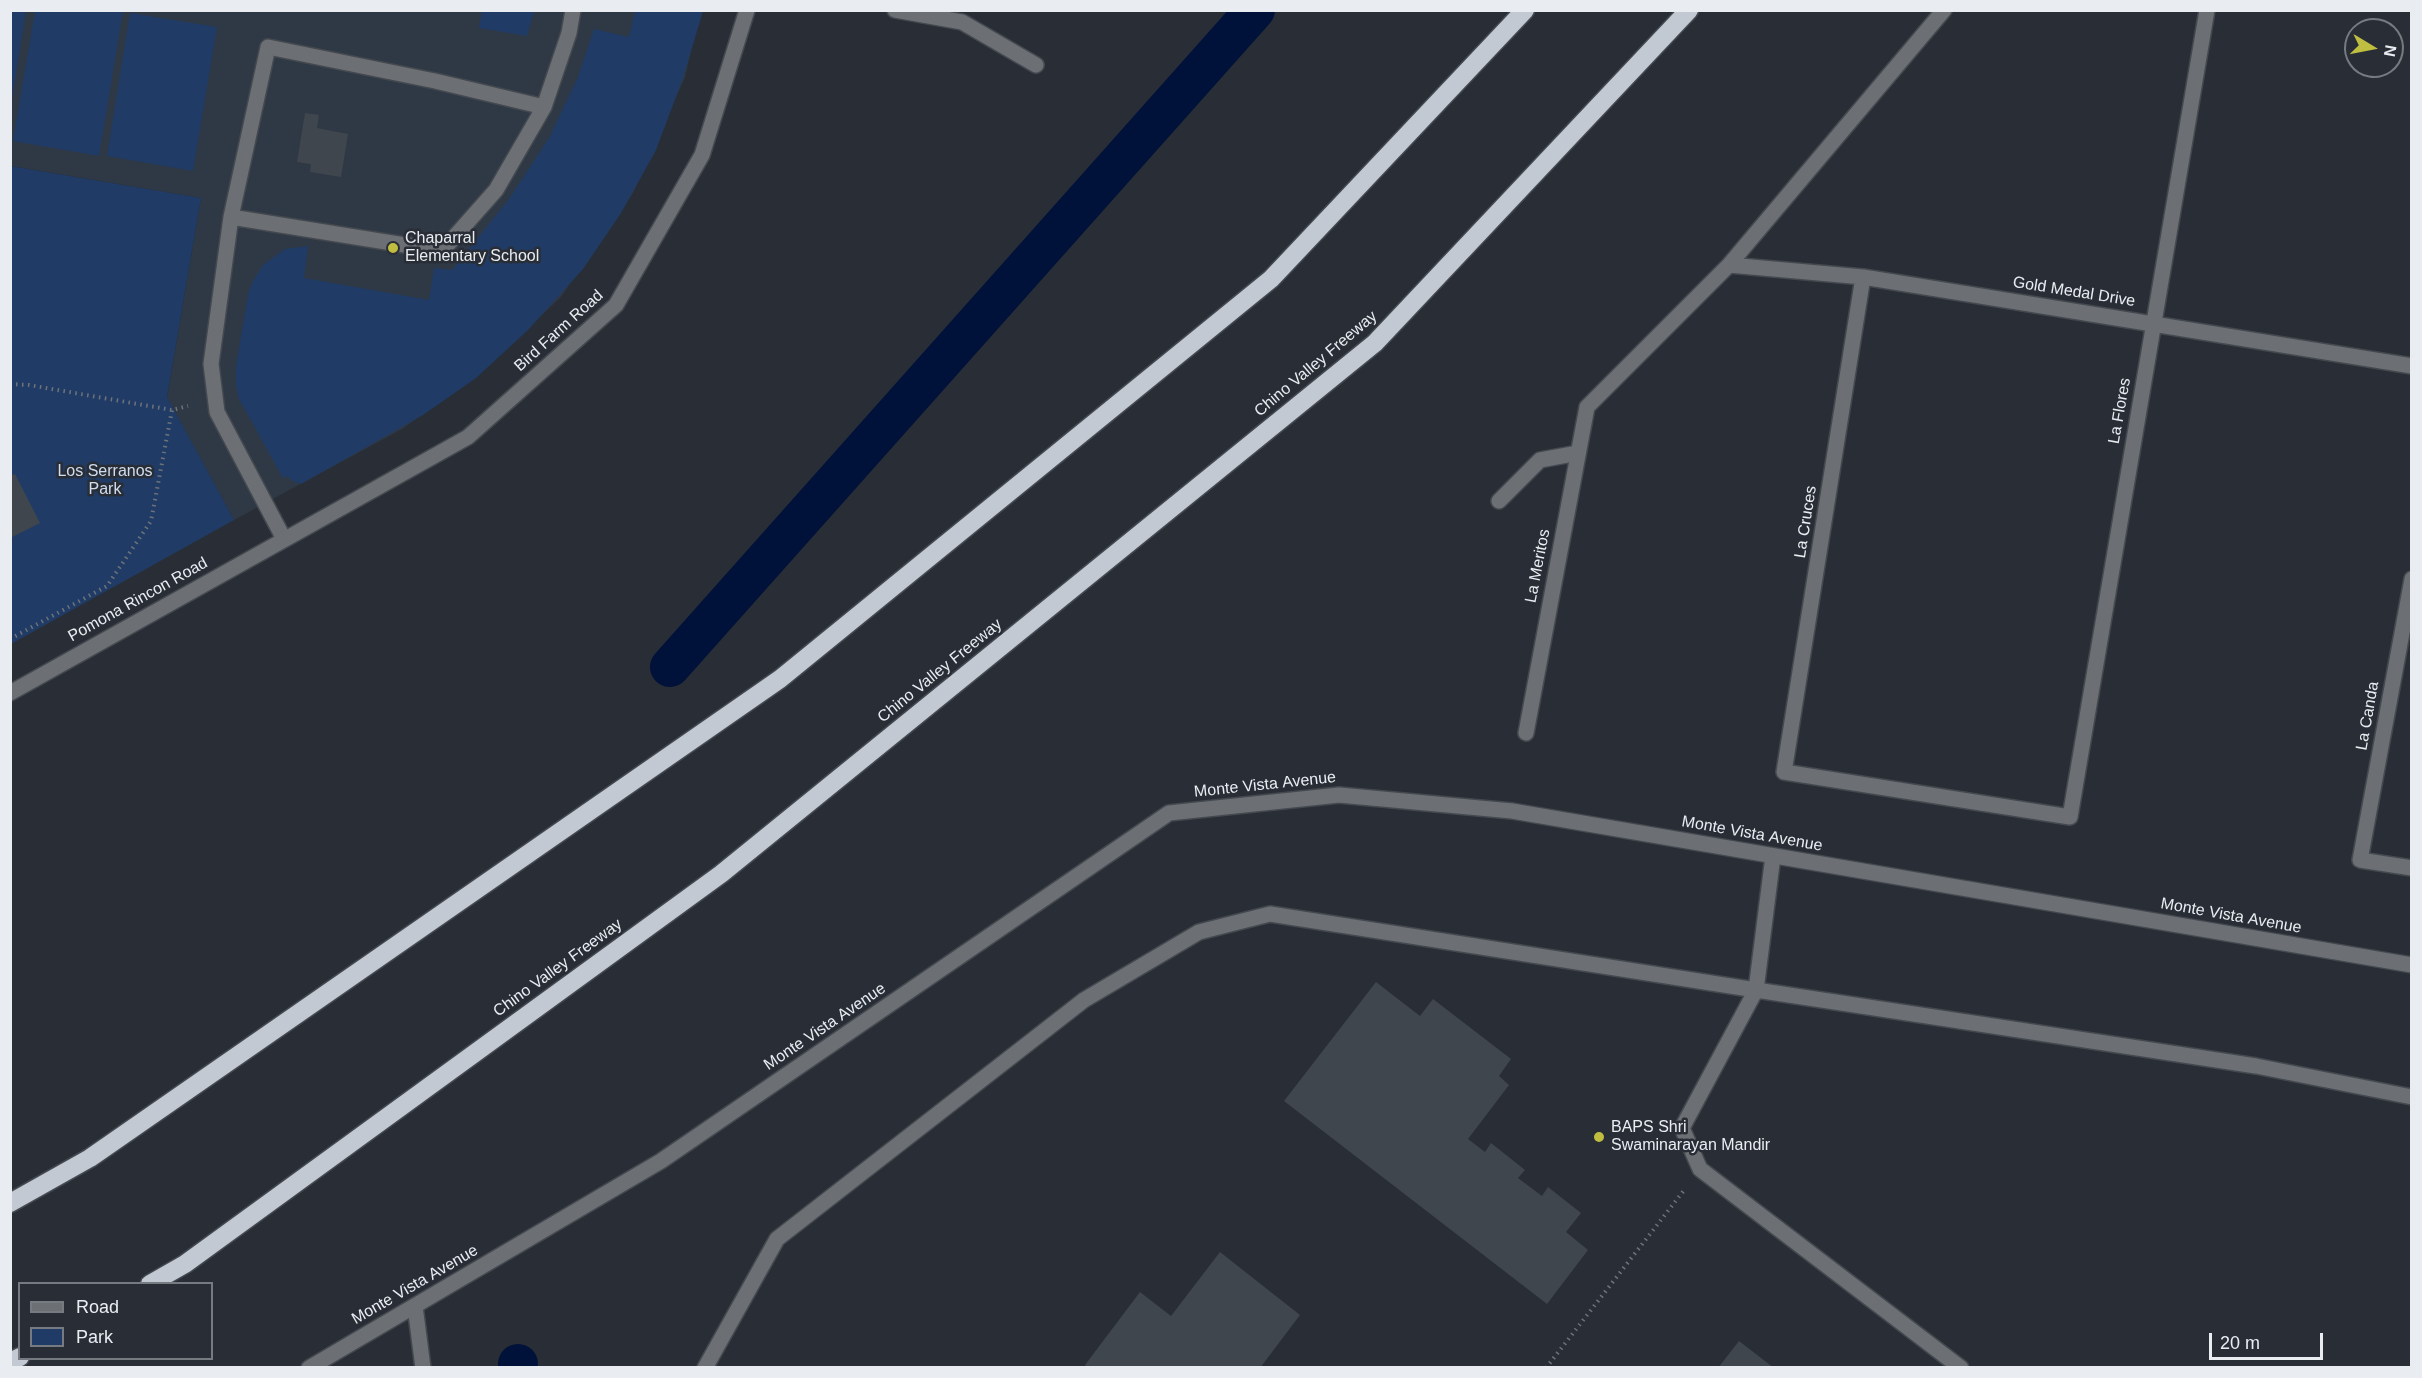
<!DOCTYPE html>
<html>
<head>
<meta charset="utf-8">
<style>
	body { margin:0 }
	#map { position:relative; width:2422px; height:1378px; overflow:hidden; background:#292e36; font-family:Arial,sans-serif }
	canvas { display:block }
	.frame { position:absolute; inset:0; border:12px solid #e9edf2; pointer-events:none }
	.legend { position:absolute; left:18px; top:1282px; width:195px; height:78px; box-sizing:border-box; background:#292e36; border:2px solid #767a81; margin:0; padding:8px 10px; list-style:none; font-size:18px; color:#e9edf2 }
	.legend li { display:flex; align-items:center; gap:12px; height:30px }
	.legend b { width:30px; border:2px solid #767a81 }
	.north { position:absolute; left:2344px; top:18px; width:60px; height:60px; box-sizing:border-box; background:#292e36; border:2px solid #767a81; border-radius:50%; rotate:100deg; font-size:16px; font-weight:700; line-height:24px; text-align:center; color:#e9edf2 }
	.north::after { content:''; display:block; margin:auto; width:21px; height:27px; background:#c0be40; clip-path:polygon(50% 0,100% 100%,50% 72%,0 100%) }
	.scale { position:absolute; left:2209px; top:1333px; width:114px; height:27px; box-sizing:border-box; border:3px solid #e9edf2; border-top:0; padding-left:8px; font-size:18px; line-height:21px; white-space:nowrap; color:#e9edf2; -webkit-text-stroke:4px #292e36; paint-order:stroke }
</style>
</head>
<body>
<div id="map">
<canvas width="2422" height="1378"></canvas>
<div class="frame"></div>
<ul class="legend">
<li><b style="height:8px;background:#6c6f73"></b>Road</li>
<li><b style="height:16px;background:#203c66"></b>Park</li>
</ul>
<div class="north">N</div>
<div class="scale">20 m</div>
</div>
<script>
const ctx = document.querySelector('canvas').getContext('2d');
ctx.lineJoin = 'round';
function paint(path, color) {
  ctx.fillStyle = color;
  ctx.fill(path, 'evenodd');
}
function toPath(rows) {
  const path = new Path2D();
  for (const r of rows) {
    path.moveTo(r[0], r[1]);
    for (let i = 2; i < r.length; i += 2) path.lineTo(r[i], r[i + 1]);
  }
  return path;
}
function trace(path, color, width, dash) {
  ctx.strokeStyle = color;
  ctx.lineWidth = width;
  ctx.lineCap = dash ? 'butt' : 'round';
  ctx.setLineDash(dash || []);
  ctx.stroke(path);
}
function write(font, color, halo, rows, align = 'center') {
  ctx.font = font + ' Arial,sans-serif';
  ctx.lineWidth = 5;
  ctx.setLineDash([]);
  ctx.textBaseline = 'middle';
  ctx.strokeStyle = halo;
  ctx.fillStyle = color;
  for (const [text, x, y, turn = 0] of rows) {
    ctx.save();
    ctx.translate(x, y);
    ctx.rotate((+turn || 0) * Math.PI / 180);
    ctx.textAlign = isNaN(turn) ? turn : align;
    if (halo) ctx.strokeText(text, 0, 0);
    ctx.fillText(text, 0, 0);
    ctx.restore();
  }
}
const built = toPath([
	[10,11,700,11,685,77,633,193,560,298,482,371,402,429,234,520,167,398,201,198,11,166]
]);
const green = toPath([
	[11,10,26,11,11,105,10,11],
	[117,10,123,11,99,156,13,141,35,11],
	[482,10,534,10,534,11,527,36,479,28],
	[635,11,703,11,683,78,656,150,621,213,583,269,528,330,476,378,423,415,301,484,291,480,288,476,283,478,239,399,236,387,236,366,248,295,252,283,263,265,285,249,308,246,304,278,429,300,434,268,452,270,509,199,549,138,578,77,594,29,629,37],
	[130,13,217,27,193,171,107,156],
	[10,166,201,198,167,397,234,520,11,644]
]);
const canal = toPath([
	[670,667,1255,10],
	[518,1368,518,1364]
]);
const building = toPath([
	[305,113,319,115,317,128,348,134,341,177,310,172,311,164,297,162],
	[15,474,40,523,10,538,10,476],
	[1376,982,1420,1016,1433,999,1511,1059,1499,1076,1509,1085,1468,1139,1485,1152,1491,1143,1525,1170,1518,1178,1542,1196,1548,1187,1581,1213,1566,1232,1588,1250,1547,1304,1284,1101],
	[1220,1252,1300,1315,1260,1368,1088,1368,1085,1365,1140,1292,1171,1316],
	[1739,1341,1774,1368,1718,1368]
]);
const path = toPath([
	[10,384,29,385,172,410,188,406],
	[10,639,107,586,151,521,172,410],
	[1546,1368,1685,1189]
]);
const service = toPath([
	[231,217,442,251,496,190,544,107],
	[1499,501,1540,460,1578,453],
	[284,539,217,412,211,364,231,217,268,47,435,81,544,107,569,33,573,10],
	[1773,856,1756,990,2256,1066,2412,1097],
	[415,1306,423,1368],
	[705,1368,777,1239,1084,1000,1199,932,1270,914,1756,990,1682,1128,1700,1169,1961,1368]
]);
const minor = toPath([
	[895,10,962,22,1036,65],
	[1729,265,1863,277,2412,366],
	[1863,277,1784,772,2070,817,2207,10],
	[2412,579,2360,860,2412,868],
	[10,693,468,437,616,305,702,155,747,10],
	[1526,733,1587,407,1729,265,1944,10],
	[309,1368,661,1161,1169,813,1339,795,1512,811,2412,965]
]);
const motorway = toPath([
	[10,1203,90,1158,780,679,1271,279,1525,10],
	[150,1284,185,1264,721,874,1375,343,1689,10],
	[10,1362,20,1357]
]);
const markers = [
	[393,248,6,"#c0be40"],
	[1599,1137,6,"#c0be40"]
];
const poiNames = [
	["Chaparral",405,239],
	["Elementary School",405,257],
	["BAPS Shri",1611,1128],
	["Swaminarayan Mandir",1611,1146]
];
const streetNames = [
	["Gold Medal Drive",2074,292,9],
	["Bird Farm Road",559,331,-42],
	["Chino Valley Freeway",1316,364,-40],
	["La Flores",2120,411,-80],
	["La Cruces",1806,522,-81],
	["La Meritos",1538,566,-79],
	["Pomona Rincon Road",138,600,-29],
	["Chino Valley Freeway",940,671,-39],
	["La Canda",2368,716,-80],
	["Monte Vista Avenue",1265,785,-6],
	["Monte Vista Avenue",1752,834,10],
	["Monte Vista Avenue",2231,916,10],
	["Chino Valley Freeway",558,968,-36],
	["Monte Vista Avenue",825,1027,-34],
	["Monte Vista Avenue",415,1285,-30]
];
const parkNames = [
	["Los Serranos",105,472],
	["Park",105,490]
];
paint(built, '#2f3845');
paint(green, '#203c66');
trace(canal, '#00123a', 40);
paint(building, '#40464e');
trace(service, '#444950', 18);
trace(minor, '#444950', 18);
trace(motorway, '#444950', 21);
trace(path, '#6e737a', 4, [1.5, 4.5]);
trace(service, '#6c6f73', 15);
trace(minor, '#6c6f73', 15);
trace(motorway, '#c2c9d3', 18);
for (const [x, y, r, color] of markers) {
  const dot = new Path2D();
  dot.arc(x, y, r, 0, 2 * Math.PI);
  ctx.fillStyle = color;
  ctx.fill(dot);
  trace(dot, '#292e36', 2);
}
write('16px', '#e9edf2', '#292e36', poiNames, 'left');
write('16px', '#e9edf2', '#292e36', streetNames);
write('16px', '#d0dced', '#292e36', parkNames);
</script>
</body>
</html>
